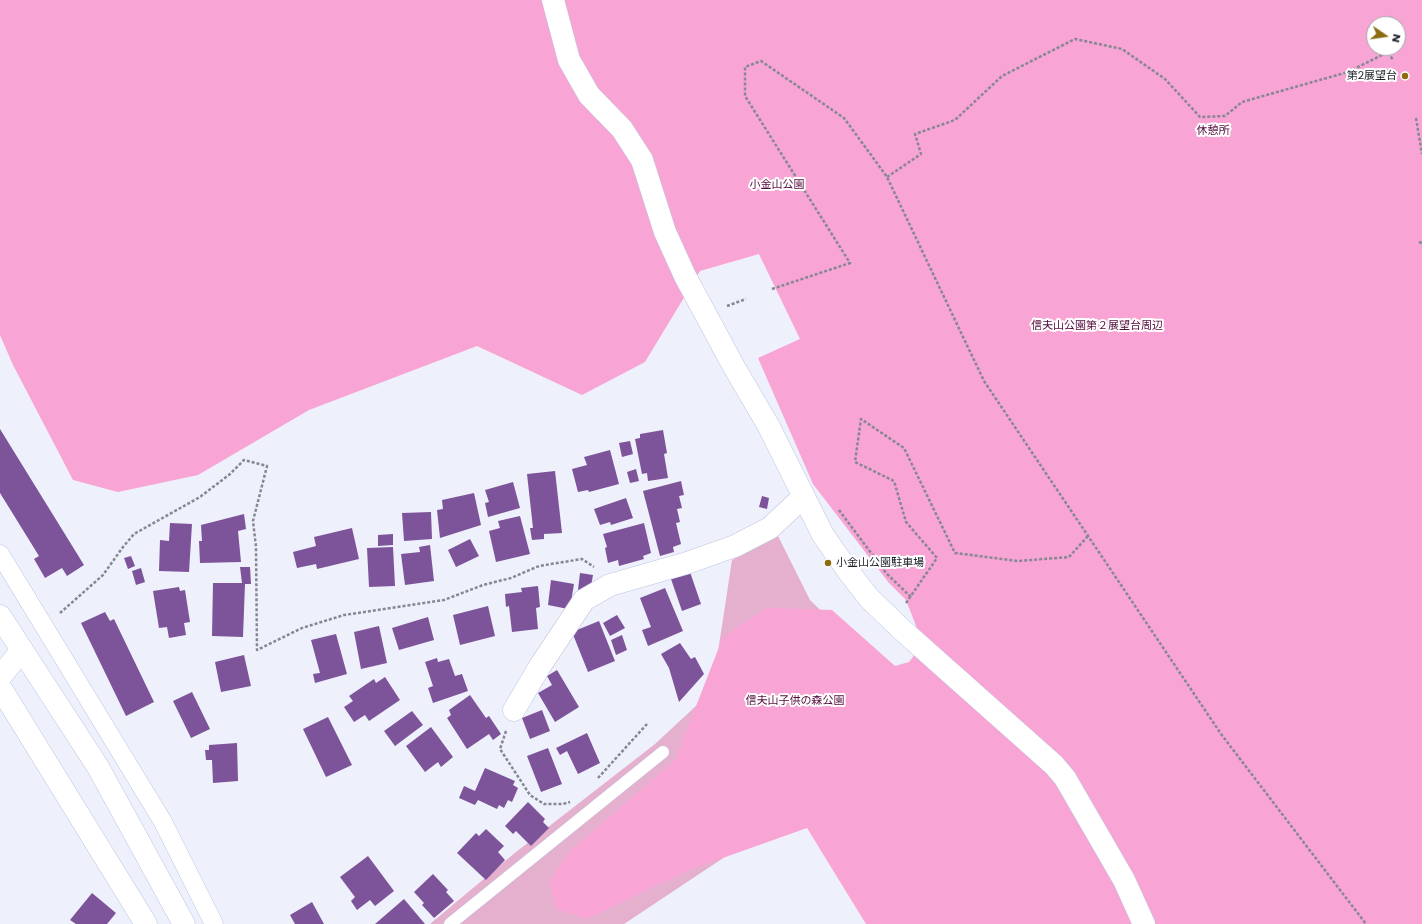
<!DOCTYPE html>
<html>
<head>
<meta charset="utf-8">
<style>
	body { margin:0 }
	#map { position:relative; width:1422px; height:924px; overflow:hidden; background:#eef0fc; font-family:Poppins,sans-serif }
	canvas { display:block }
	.north { position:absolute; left:1366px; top:16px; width:40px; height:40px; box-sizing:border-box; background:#fff; border:1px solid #a5a6aa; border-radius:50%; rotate:103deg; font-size:11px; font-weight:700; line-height:16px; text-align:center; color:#1e202a }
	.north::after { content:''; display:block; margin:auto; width:14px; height:18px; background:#8c6c0e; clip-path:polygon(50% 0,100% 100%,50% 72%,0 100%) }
</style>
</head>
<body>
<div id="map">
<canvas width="1422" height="924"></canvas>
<div class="north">N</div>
</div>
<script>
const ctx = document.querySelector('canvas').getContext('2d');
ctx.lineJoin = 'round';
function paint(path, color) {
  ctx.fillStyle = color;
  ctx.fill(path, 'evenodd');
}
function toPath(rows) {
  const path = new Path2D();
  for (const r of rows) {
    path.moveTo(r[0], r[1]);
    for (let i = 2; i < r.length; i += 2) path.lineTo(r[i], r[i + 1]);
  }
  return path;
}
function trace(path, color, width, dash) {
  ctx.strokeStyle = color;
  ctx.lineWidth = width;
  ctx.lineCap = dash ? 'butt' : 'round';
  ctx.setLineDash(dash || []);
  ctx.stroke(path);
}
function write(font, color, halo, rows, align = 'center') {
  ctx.font = font + ' Poppins,"Noto Sans JP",sans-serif';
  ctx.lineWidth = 4;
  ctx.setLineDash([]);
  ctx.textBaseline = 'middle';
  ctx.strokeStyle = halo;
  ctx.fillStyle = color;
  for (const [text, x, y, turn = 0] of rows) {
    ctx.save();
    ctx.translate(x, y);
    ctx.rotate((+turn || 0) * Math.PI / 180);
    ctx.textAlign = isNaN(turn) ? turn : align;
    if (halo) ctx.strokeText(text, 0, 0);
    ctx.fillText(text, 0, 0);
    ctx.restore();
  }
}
const green = toPath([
	[778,536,810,600,890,678,809,801,624,924,430,924,516,852,655,744,712,691,732,560]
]);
const forest = toPath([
	[0,0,1422,0,1422,924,866,924,807,828,689,870,587,919,556,909,549,882,568,853,675,760,723,637,767,608,832,610,895,666,909,662,923,644,906,600,889,583,813,484,758,358,800,339,759,254,700,271,645,362,582,395,477,346,309,410,198,475,118,492,73,480,13,365,0,335],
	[1374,24,1398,24,1398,48,1374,48]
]);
const building = toPath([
	[0,429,84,565,67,576,62,568,45,578,34,559,39,556,0,493],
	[663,430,667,453,664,454,668,478,648,481,647,473,642,474,635,439,640,438,640,434],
	[630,441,633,454,622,457,619,443],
	[610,450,619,484,589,492,588,490,578,492,572,469,587,465,584,457],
	[636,469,639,481,630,483,627,472],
	[555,471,562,533,544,534,544,539,532,540,530,528,533,528,527,474],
	[681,481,684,495,679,496,682,508,677,509,680,522,676,523,681,544,673,547,674,552,660,556,643,491],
	[513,482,520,508,488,517,485,503,489,502,485,490],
	[474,493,481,525,440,538,437,510,443,509,442,500],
	[762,496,769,498,767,509,759,507],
	[626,498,633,518,611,525,610,522,600,525,594,509],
	[431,512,432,539,404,541,402,513],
	[244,514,246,529,238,531,241,562,200,563,199,541,202,541,201,525],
	[520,516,530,554,496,562,489,531,500,528,498,521],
	[170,523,192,524,189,572,159,571,160,540,169,541],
	[644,523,651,553,643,556,644,559,619,566,618,560,608,563,605,548,607,547,603,534],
	[352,528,359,559,317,569,316,564,297,568,293,552,316,546,314,537],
	[393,534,393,545,378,546,378,535],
	[470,539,479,556,456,567,448,550],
	[430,545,434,581,405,585,401,554,420,552,419,547],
	[393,547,395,586,369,587,367,548],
	[131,556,135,566,128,569,124,558],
	[240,567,250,567,251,584,245,584,243,637,212,636,213,583,242,583],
	[141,568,145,582,136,585,132,571],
	[690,572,701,604,682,611,671,579],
	[580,573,593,575,590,592,578,590],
	[551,580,574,584,571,602,569,602,568,609,548,605],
	[538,586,540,607,536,608,538,629,512,632,509,606,506,607,505,594,522,592,521,588],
	[179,587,180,591,185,590,190,622,184,623,186,635,169,638,167,627,159,628,153,591],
	[665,588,683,631,648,646,642,630,651,627,640,598],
	[488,606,495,636,460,645,453,615],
	[105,612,110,621,114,619,154,702,126,716,81,623],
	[617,615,625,628,610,636,603,623],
	[428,617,434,640,399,650,392,628],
	[599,621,615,661,588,672,572,632],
	[379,626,387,663,361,669,354,632],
	[336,634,347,674,315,683,313,674,320,673,311,640],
	[622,635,627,650,616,655,611,640],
	[680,643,691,659,695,657,704,674,679,702,669,668,661,654],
	[244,655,251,686,221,692,215,662],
	[437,658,438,662,449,659,455,676,462,674,468,691,433,703,428,688,433,686,425,662],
	[557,670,579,707,555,722,538,693,552,685,547,676],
	[385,677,400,700,369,721,365,715,354,722,344,707,353,701,349,696,374,679,376,683],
	[192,692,210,729,191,738,173,701],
	[470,695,486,718,489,716,501,734,493,740,489,734,467,749,447,718,451,715,449,710],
	[542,710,550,731,530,739,522,718],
	[412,711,423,725,395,746,384,731],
	[328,717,352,765,326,777,303,729],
	[431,727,453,757,441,767,438,762,425,772,406,746],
	[587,733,600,763,578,774,567,751,560,755,556,748],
	[237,743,238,781,213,783,212,760,206,760,205,750,209,750,209,745],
	[548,748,562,784,541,792,527,756],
	[485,768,515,781,513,785,518,788,512,802,508,800,504,808,499,805,497,809,478,800,475,805,459,798,464,786,475,791],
	[528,802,545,819,543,822,549,828,531,846,516,831,513,834,505,826],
	[486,829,504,846,498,852,505,860,486,880,457,853,476,833,479,836],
	[368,856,394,891,375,906,370,900,357,910,351,901,355,897,340,877],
	[433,874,448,890,446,892,454,901,434,918,422,905,424,903,414,892],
	[92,893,116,913,107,924,76,924,70,920],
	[404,899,425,924,375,924],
	[312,902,324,924,295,924,290,915]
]);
const path = toPath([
	[1416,118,1422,154],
	[887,177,921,154,915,134,955,120,1002,76,1075,39,1122,49,1165,79,1200,117,1225,116,1242,102,1348,72,1388,52,1393,60],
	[1419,242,1422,243],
	[772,289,850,263,745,96,745,67,761,61,844,118,887,177,984,381,1221,734,1366,924],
	[727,306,746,299],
	[839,510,886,573,911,597],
	[906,603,937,558,906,522,894,481,855,462,861,419,904,448,955,553,1018,561,1069,557,1088,536],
	[60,613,103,575,123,547,134,534,200,497,230,474,244,460,267,466,253,521,256,547,257,650,302,628,344,615,444,600,483,585,511,578,539,566,582,559,594,567],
	[506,731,500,749,530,795,544,804,563,804,570,802],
	[598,778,647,724]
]);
const service = toPath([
	[450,924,663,752]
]);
const pedestrian = toPath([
	[0,554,163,822,214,924]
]);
const minor = toPath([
	[553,0,569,60,589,95,622,129,642,160,665,232,685,276,734,367,768,425,823,535,848,571,869,598,900,628,1054,765,1065,778,1124,880,1144,924],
	[514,710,540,666,584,600,610,585,687,563,735,546,770,528,803,497]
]);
const tertiary = toPath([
	[0,616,98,767,184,924],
	[0,677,22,650],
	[0,687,146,924]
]);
const markers = [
	[1405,76,4,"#8c6c0e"],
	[828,563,4,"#8c6c0e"]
];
const poiNames = [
	["第2展望台",1397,76],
	["小金山公園駐車場",836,563,"left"]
];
const parkNames = [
	["休憩所",1213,131],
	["小金山公園",777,185],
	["信夫山公園第２展望台周辺",1097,326],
	["信夫山子供の森公園",795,701]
];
paint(green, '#e4b0cd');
paint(forest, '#f8a4d4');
paint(building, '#7d5399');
trace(service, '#bec4e0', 13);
trace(pedestrian, '#bec4e0', 19);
trace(minor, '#bec4e0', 23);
trace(tertiary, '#bec4e0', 23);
trace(path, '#858792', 2.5, [3, 2]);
trace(service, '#fff', 12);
trace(pedestrian, '#fff', 18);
trace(minor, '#fff', 22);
trace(tertiary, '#fff', 22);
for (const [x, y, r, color] of markers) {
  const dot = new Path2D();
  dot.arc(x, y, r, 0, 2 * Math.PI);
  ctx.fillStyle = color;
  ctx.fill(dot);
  trace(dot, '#fff', 1.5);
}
write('11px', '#1e202a', '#fff', poiNames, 'right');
write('11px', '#550c3e', '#fff', parkNames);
</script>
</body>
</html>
